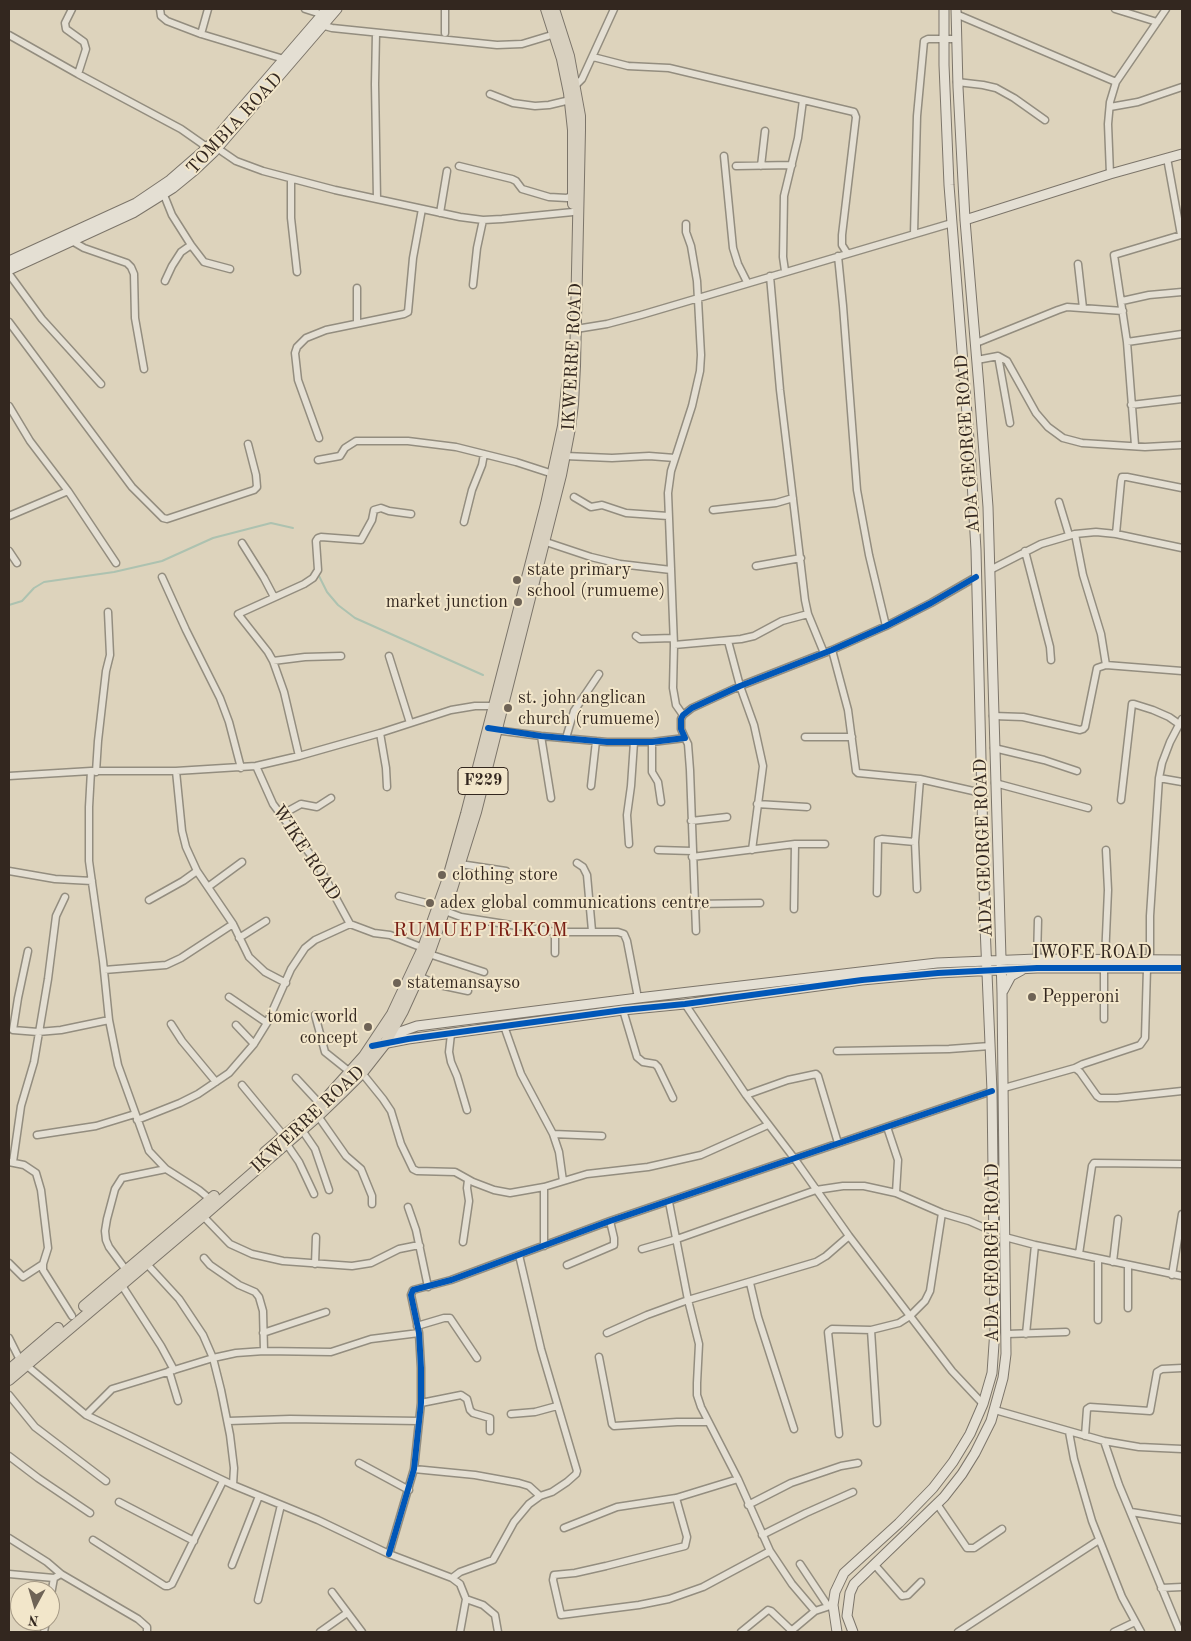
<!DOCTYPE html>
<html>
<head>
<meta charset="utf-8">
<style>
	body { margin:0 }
	#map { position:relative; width:1191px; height:1641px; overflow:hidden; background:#ddd3bc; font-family:"Old Standard TT",serif }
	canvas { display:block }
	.frame { position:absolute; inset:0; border:10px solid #33271f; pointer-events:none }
	.north { position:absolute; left:10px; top:1581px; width:50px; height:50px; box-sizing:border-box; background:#f2e6ca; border:1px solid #a69a86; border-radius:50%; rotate:186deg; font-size:14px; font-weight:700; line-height:20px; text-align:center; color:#33271f }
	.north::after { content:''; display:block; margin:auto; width:18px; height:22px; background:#6e6356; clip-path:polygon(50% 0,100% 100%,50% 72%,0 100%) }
</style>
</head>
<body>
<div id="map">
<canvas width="1191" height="1641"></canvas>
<div class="frame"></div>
<div class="north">N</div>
</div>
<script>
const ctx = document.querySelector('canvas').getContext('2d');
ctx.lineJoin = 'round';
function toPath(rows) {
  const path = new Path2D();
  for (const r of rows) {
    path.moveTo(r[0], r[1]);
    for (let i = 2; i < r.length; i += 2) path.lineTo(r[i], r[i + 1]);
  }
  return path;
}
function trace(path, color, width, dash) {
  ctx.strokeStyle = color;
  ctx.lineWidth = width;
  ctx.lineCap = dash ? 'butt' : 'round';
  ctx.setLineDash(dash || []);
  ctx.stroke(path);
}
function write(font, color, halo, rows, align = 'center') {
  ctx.font = font + ' "Old Standard TT",serif';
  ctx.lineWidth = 4;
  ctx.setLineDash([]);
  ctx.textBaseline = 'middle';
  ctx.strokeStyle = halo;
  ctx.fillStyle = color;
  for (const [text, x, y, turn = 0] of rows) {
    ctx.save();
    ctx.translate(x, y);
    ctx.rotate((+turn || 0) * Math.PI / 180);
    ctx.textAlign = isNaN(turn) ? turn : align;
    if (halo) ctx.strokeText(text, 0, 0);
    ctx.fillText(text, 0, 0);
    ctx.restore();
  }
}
const stream = toPath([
	[319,576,327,592,338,605,355,618,483,675],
	[9,605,22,601,34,588,44,582,114,572,162,561,213,538,271,523,293,528]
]);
const street = toPath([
	[72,9,65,23,66,29,84,42,86,49,78,74],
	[160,9,161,16,167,21,201,34,287,60],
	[305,9,324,15],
	[445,9,445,33],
	[1115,9,1157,22],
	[956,14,1116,82],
	[321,25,332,28,497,45,522,44,555,34],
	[376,33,375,84,377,199],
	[201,34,208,9],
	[9,35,78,74,181,129,211,150],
	[593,57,628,66,669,68,854,112,856,117,842,235,842,245,847,253],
	[957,82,983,85,996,88,1014,98,1045,120],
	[574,87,582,79,614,9],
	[490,94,513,103,535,106,549,105,570,100],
	[1110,107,1138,102,1182,87],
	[217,148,236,161,263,171,335,190,460,217,483,220,502,219,573,212],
	[724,156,733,248,738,264,747,282],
	[459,166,512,179,516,181,522,189,549,197,567,198,573,195],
	[736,166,792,165],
	[761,166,765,131],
	[1110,174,1108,124,1110,102,1116,82,1166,9],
	[291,179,291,218,297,272],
	[164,195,172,215,191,245,204,262,230,269],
	[440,213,447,171],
	[914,234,917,116,924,41,928,39,957,39],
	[72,241,84,248,127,263,131,267,134,274,135,318,144,369],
	[838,256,843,306,857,490,869,555,886,626],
	[1078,264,1083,308],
	[785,271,783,257,784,196,798,138,803,100],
	[9,274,42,319,101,384],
	[770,276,780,390,805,600,808,614,824,653],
	[165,281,172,266,181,252,191,245],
	[473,285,477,248,483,220],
	[357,288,357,323],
	[1122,301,1149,295,1182,292],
	[9,322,132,487,163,518,167,519,254,490,257,487,256,475,248,444],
	[576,329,607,324,641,315,952,223],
	[1127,342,1182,334],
	[976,343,1058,310,1067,307,1123,311],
	[998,356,1010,423],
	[977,360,998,356,1007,361,1036,413,1048,427,1063,438,1082,443,1145,447,1182,445],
	[1131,405,1182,399],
	[9,406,30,441,68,491,116,563],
	[319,438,298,380,295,353,297,347,306,338,326,330,404,314,408,312,413,258,422,209],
	[1135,445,1127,342,1114,255,1181,235,1167,158],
	[565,456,612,458,649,456,675,458],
	[318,460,340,456,345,448,356,441,408,441,456,447,516,462,553,474],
	[574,497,591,507,602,505,626,513,668,516],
	[1059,502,1069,535],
	[713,510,776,503,793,498],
	[9,516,68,491],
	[464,522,472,490,482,465,484,454],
	[1075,534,1083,575,1101,634,1106,665],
	[1116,534,1121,481,1122,477,1127,477,1182,488],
	[543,541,591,557,620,564,671,570],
	[242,543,264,578,274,597],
	[9,551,17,563],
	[1025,551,1050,647,1051,660],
	[756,566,801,558],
	[990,570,1041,544,1075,534,1096,532,1116,534,1182,548],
	[162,577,186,630,220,698,229,722,241,768],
	[636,636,640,639,673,638],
	[728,641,740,686,754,725,763,766,752,850],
	[674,645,741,639,754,636,782,621,808,614],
	[832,650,848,710,856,771,858,773,920,779,982,793],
	[389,656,410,723],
	[273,661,305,657,341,656],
	[683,715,676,705,673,688,674,645,668,493,671,471,692,406,700,371,701,355,697,281,691,246,686,232,686,224],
	[993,716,1023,717,1080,730,1083,729,1085,727,1097,668,1106,665,1182,671],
	[495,730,541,736,607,742,652,742,685,738,681,729,681,719,683,715,692,708,740,686,832,650,886,626,931,603,976,577],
	[380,733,386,768,387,787],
	[541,736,551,798],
	[805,737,852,737],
	[566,738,574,711,599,674],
	[685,738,688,744,690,770,696,931],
	[652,742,652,772,658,782,661,802],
	[994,748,1044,760,1077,771],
	[299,756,284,692,273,661,268,652,238,614,304,584,313,578,318,570,316,541,318,538,321,537,361,540,372,520,374,510,381,508,389,511,411,514],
	[256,766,273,804,318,865,350,924,374,933,390,935,423,948],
	[91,771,89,807,89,861,103,961,109,1020,118,1065,149,1151,166,1169,199,1190,211,1200],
	[176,771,182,831,186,847,197,871,233,924,249,957,265,972,286,983],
	[96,772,98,741,106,671,110,655,108,612],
	[9,776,91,771,176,771,256,766,299,756,380,733,451,710,475,706,495,706],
	[1159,778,1182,782],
	[995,783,1088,808],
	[591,786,596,741],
	[1121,800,1132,704,1134,704,1153,710,1169,717,1179,724],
	[757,804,807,807],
	[281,815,301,804,317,807,331,798],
	[691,821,727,817],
	[629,844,627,815,631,786,634,742],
	[658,850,692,851],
	[692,857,795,844,825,844],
	[577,863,583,867,587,875,592,931],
	[460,864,506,871],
	[9,871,55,879,92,881],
	[208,887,242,862],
	[917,889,915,842,920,779],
	[877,893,878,840,882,839,915,842],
	[399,896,438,906],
	[149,900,183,881,197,871],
	[694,904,760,903],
	[794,909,795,844],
	[445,911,461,917,555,932,618,932,624,934,627,941,638,998],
	[239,938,266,921],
	[28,951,18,998,13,1030,38,1032,61,1030,109,1020],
	[555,953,555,932],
	[429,954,484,972],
	[1037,959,1038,920],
	[1105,959,1108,890,1106,850],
	[1150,960,1150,916,1159,778,1162,763,1170,742,1182,719],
	[104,970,166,965,181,958,233,924],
	[419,976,435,984,468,991],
	[229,997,267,1023],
	[685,1004,746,1095,794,1158,849,1236,952,1371,983,1404],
	[623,1010,637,1057,643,1062,655,1064,658,1067,673,1098],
	[315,1015,325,1052,350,1072],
	[1104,1019,1104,967],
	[171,1024,182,1041,216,1082],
	[236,1025,254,1044],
	[504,1026,521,1074,553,1134,559,1152,563,1181],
	[451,1034,449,1052,451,1062,457,1076,467,1110],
	[837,1051,949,1049,990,1046],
	[1075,1068,1080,1072,1097,1096,1100,1098,1117,1098,1182,1091],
	[362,1073,383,1099,391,1111,401,1144,413,1169,417,1171,455,1172,473,1182,494,1190,510,1193,544,1187,587,1174,648,1167,701,1155,768,1125],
	[296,1078,321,1105],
	[242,1085,284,1136],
	[1004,1088,1075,1068,1083,1064,1140,1045,1145,1038,1147,968],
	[746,1095,788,1080,816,1074,818,1076,838,1143],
	[318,1116,346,1156,361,1169,372,1196,372,1204],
	[137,1120,180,1103,198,1094,229,1073,254,1044,267,1023,291,969,305,948,315,940,350,924],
	[887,1127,898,1160,896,1193],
	[302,1130,315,1149,329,1190],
	[553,1134,602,1136],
	[37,1135,96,1126,135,1114],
	[286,1143,299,1162,314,1194],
	[9,1162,24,1165,36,1173,41,1190,48,1248,43,1264,43,1270,72,1316],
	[13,1162,21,1106,34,1062,48,979,56,916,65,897],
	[544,1187,544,1246],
	[669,1202,688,1300,699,1344,697,1383,697,1395,701,1407,738,1479,770,1551,792,1584,815,1611],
	[408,1207,416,1230,428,1287],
	[203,1216,230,1244,252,1254,283,1261,352,1266,371,1263,399,1249,414,1246,420,1246],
	[1005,1237,1035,1245,1182,1276],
	[463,1242,469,1201,467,1188,468,1180],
	[642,1249,677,1239,816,1190,843,1186,864,1186,896,1193,942,1213,969,1221,994,1232],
	[1079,1254,1092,1166,1094,1163,1182,1164],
	[204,1258,210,1265,239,1285,255,1292,259,1297,263,1311,264,1351],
	[1113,1262,1118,1219],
	[9,1263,23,1277,43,1264],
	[146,1263,179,1299,203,1335,213,1358,221,1390,230,1435,234,1468,233,1485],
	[315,1264,316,1237],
	[567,1265,614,1245,614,1238,610,1221],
	[126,1270,109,1247,106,1240,105,1231,107,1219,115,1189,122,1178,166,1169],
	[1172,1275,1182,1214],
	[750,1283,758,1317,794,1429],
	[121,1284,161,1346,174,1370],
	[1128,1308,1128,1266],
	[1098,1320,1098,1259],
	[417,1326,444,1318,450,1318,477,1358],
	[871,1330,877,1423],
	[263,1333,326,1312],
	[607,1333,647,1315,688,1300,816,1262,826,1256,849,1236],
	[1007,1334,1066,1332],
	[1026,1334,1035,1245],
	[9,1338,20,1360],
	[599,1357,612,1424,614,1426,677,1422,708,1422],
	[26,1365,86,1415,233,1485,318,1520,389,1554,452,1578,460,1584,466,1599,460,1632],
	[169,1371,178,1401],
	[9,1395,35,1427,106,1481],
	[421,1403,461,1395,467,1399,470,1410,473,1413,490,1418,490,1431],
	[995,1410,1104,1441,1139,1447,1182,1449],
	[511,1414,535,1412,557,1406],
	[86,1415,112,1389,213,1358,236,1353,264,1351,331,1352,371,1339,419,1333],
	[228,1421,290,1419,419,1421],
	[1069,1432,1074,1459,1092,1521,1122,1597,1141,1632],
	[839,1434,828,1332,832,1329,871,1330,899,1323,910,1316,925,1301,930,1291,942,1213],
	[1085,1436,1087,1409,1090,1407,1150,1411,1157,1372,1162,1369,1182,1368],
	[1104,1441,1119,1485,1180,1632],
	[9,1456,38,1478,90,1513],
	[359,1463,409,1490],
	[414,1469,475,1475,519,1483,529,1486,540,1496],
	[676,1498,687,1537,685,1546,606,1566,575,1573,554,1575,553,1580,561,1615,639,1605,669,1599,703,1587,770,1551],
	[119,1502,194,1541],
	[937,1504,967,1548,974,1548,1002,1529],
	[748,1505,791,1483,841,1466,858,1463],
	[1131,1512,1182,1520],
	[564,1528,617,1507,676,1498,738,1479],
	[762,1535,806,1513,853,1492],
	[9,1538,47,1562,61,1574,138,1619,147,1627,147,1632],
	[93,1540,165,1586,168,1586,172,1584,223,1481],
	[389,1554,414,1469,421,1403,421,1368,419,1333,411,1295,413,1290,451,1280,610,1221,992,1091],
	[800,1564,828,1606],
	[874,1564,902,1596,908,1595,921,1582],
	[232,1565,259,1496],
	[9,1574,54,1578,61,1574],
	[452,1578,460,1572,493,1560,514,1522,529,1504,540,1496,552,1492,567,1482,576,1474,577,1471,541,1349,519,1255],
	[1161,1588,1182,1587],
	[332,1592,362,1632],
	[466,1599,483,1605,495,1615,498,1632],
	[50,1600,54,1578],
	[258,1600,281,1505],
	[44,1632,46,1621],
	[320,1632,347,1613],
	[741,1632,768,1610,771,1611,792,1631],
	[790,1632,815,1611,833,1605],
	[958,1632,1099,1540],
	[1114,1632,1135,1622]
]);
const secondary = toPath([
	[965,220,1110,174,1182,154],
	[9,261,136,203,170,180,208,147,327,9],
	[9,270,133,213,173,188,195,170,214,152,337,9],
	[1003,991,1011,976,1022,970],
	[386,1033,397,1033,417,1026,638,998,937,963,1037,959,1182,960],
	[372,1046,408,1039,623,1010,685,1004,862,980,938,973,1037,968,1182,968],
	[837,1632,833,1605,835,1592,844,1573,899,1523,933,1488,953,1462,970,1434,983,1404,992,1373,995,1329,992,1091,985,926,976,550,971,465,949,185,944,65,944,9],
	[853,1632,847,1616,850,1593,854,1584,944,1497,962,1474,975,1453,991,1421,1003,1378,1006,1354,1002,993,988,507,979,387,965,220,958,87,956,9]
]);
const primary = toPath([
	[546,9,562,59,569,93,573,130,573,204],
	[320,1105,364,1056,392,1014,423,948,447,881,466,814,546,504,563,426,567,386],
	[265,1152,298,1124],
	[84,1306,214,1196],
	[9,1370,58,1328],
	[9,1380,203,1216,318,1116,342,1093,362,1073,384,1045,403,1011,429,954,451,892,476,812,561,475,570,428,573,404,575,366,580,130,580,116,569,56,554,9]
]);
const cycleway = toPath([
	[488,728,541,736,607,742,652,742,685,738,681,729,681,719,683,715,692,708,740,686,832,650,886,626,931,603,976,577],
	[372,1046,408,1039,623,1010,685,1004,862,980,938,973,1037,968,1182,968],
	[389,1554,414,1469,421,1403,421,1368,419,1333,411,1295,413,1290,451,1280,610,1221,992,1091]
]);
const markers = [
	[517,580,5,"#6e6356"],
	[518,602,5,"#6e6356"],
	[508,708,5,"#6e6356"],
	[442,875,5,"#6e6356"],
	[430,903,5,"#6e6356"],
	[397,983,5,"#6e6356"],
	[1032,997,5,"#6e6356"],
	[368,1027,5,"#6e6356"]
];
const shields = [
	[483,781,50]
];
const shieldNames = [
	["F229",483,781]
];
const streetNames = [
	["TOMBIA ROAD",235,124,-47],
	["IKWERRE ROAD",573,357,-87],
	["ADA GEORGE ROAD",968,444,-94],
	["ADA GEORGE ROAD",984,848,-92],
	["WIKE ROAD",306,853,57],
	["IWOFE ROAD",1092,953],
	["IKWERRE ROAD",308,1120,-43],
	["ADA GEORGE ROAD",993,1253,-90]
];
const poiNames = [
	["state primary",527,570],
	["school (rumueme)",527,591],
	["market junction",508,602,"right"],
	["st. john anglican",518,698],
	["church (rumueme)",518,719],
	["clothing store",452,875],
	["adex global communications centre",440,903],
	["statemansayso",407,983],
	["Pepperoni",1042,997],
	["tomic world",358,1017,"right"],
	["concept",358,1038,"right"]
];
const quarterNames = [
	["RUMUEPIRIKOM",481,931]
];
trace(stream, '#adc2b0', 2);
trace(street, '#938d7f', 9);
trace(secondary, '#7c756a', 11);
trace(primary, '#7c756a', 12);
trace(street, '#e4dfd3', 6);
trace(secondary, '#e4dfd3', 9);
trace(primary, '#d8d0bf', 10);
trace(cycleway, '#0057b8', 6);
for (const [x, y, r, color] of markers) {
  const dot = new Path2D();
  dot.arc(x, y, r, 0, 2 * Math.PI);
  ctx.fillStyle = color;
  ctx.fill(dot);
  trace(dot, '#f2e6ca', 2);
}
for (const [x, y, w] of shields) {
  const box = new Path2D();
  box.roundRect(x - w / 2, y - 13.5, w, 27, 4);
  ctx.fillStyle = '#f2e6ca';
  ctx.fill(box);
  trace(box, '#33271f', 1);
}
write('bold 16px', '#33271f', null, shieldNames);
write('18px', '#33271f', '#f2e6ca', streetNames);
write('18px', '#33271f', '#f2e6ca', poiNames, 'left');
ctx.letterSpacing = '1px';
write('20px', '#7a1f14', '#f2e6ca', quarterNames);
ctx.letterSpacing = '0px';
</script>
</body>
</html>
